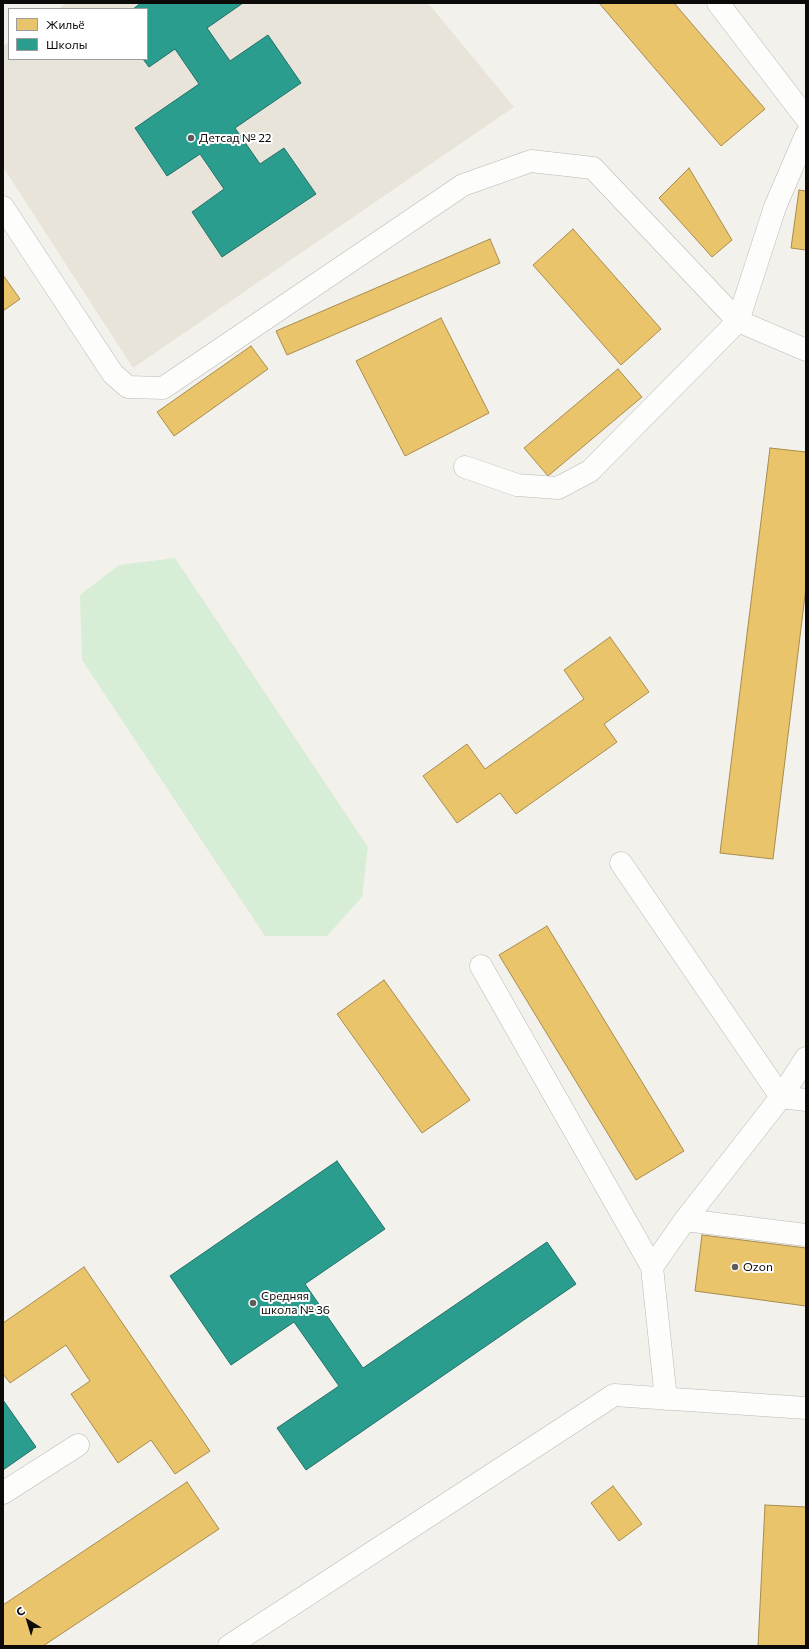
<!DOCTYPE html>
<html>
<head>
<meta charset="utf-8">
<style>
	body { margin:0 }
	#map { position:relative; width:809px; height:1649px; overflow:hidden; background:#f3f1ec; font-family:Commissioner,sans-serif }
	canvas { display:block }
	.frame { position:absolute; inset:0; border:4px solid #0d0b09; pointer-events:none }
	.legend { position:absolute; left:8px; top:8px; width:140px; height:52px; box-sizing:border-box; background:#fff; border:1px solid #9e9d9d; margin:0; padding:5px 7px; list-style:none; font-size:12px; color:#0d0b09 }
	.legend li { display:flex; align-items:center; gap:8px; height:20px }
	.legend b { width:20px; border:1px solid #9e9d9d }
	.north { position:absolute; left:8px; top:1601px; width:40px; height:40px; -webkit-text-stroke:3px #fff; paint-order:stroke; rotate:322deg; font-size:11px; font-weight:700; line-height:16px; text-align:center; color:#0d0b09 }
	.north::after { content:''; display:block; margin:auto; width:14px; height:18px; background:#0d0b09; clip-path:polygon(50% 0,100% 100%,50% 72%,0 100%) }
</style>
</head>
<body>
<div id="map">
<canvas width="809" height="1649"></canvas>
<div class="frame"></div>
<ul class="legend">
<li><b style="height:11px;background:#e9c46a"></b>Жильё</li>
<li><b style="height:11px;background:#2a9d8f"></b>Школы</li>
</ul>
<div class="north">С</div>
</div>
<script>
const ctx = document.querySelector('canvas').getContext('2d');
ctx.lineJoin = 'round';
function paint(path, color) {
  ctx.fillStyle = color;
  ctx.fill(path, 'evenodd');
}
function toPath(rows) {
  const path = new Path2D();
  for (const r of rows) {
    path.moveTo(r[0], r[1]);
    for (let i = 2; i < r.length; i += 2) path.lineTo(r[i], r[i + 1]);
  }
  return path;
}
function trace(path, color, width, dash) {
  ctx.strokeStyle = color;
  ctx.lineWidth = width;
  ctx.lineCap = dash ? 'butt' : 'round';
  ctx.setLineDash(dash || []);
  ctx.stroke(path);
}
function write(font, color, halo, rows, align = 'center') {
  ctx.font = font + ' Commissioner,sans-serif';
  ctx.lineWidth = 4;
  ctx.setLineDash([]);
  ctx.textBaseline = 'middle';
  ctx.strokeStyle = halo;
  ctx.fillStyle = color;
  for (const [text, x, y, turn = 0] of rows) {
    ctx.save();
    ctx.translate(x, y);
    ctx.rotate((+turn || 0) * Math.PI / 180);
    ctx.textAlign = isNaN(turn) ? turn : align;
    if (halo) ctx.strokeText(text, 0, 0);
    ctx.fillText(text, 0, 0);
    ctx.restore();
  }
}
const built = toPath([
	[67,3,428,3,514,107,133,368,3,167,3,46,9,42,9,59,147,59,147,9,58,9]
]);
const green = toPath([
	[175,558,368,847,362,897,327,936,265,936,82,660,80,595,119,565]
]);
const homes = toPath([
	[599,3,674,3,765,109,721,146,599,3],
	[689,168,732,240,712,257,659,198,689,168],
	[799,190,806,191,806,250,791,248,799,190],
	[573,229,661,329,621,365,533,265,573,229],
	[490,239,500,263,287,355,276,331,490,239],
	[3,275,20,299,3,311,3,275],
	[441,318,489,413,405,456,356,361,441,318],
	[251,346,268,369,174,436,157,412,251,346],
	[618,369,642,397,548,476,524,448,618,369],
	[770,448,806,452,806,587,773,859,720,853,770,448],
	[610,637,649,692,604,724,617,742,516,814,500,793,457,823,423,776,467,744,485,769,584,699,564,670,610,637],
	[547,926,684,1151,636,1180,499,955,547,926],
	[384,980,470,1100,422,1133,337,1014,384,980],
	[702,1235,806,1248,806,1306,695,1291,702,1235],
	[84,1267,210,1451,175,1474,151,1440,118,1463,71,1394,90,1381,66,1345,10,1383,3,1374,3,1323,84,1267],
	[187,1482,219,1529,43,1646,3,1646,3,1605,187,1482],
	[613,1486,642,1524,619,1541,591,1503,613,1486],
	[765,1505,806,1507,806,1646,758,1646,765,1505]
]);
const schools = toPath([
	[141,3,243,3,207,28,230,61,268,35,301,83,235,128,260,164,284,148,316,194,222,257,192,212,224,189,200,154,167,176,135,128,199,84,175,49,149,67,143,59,147,59,147,9,133,9,141,3],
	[337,1161,385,1229,305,1284,363,1368,547,1242,576,1284,306,1470,277,1428,339,1386,294,1322,231,1365,170,1276,337,1161],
	[3,1400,36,1447,3,1470,3,1400]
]);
const minor = toPath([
	[718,3,806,118],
	[3,207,113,374,128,387,163,388,463,185,531,161,593,168,738,321,806,350],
	[465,467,517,485,558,488,590,471,738,321,775,207,806,135],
	[621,863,781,1097,806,1100],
	[481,966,652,1267,666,1399],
	[685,1220,806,1235],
	[652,1267,685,1220,781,1097,806,1058],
	[3,1493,78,1445],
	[229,1646,614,1395,806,1408]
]);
const markers = [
	[191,138,4,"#5e5c58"],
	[735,1267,4,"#5e5c58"],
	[253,1303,4,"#5e5c58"]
];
const poiNames = [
	["Детсад № 22",199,138],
	["Ozon",743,1267],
	["Средняя",261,1296],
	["школа № 36",261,1310]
];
paint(built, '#e9e4d9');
paint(green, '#d7edd5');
paint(homes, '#e9c46a');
trace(homes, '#a78c4d', 1);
paint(schools, '#2a9d8f');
trace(schools, '#217167', 1);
trace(minor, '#bab8b4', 23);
trace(minor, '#fdfdfc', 22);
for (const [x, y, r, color] of markers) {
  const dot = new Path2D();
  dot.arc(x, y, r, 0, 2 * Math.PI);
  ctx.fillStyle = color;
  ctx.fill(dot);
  trace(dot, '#fff', 1.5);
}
write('12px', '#0d0b09', '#fff', poiNames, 'left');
</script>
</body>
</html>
